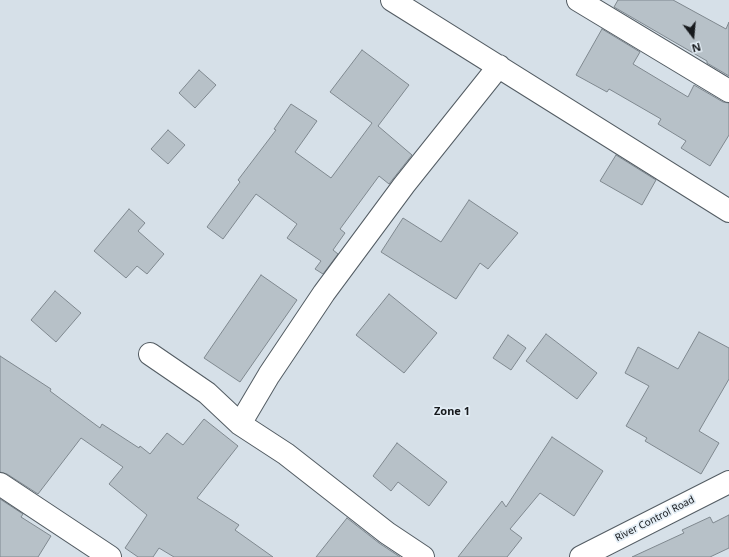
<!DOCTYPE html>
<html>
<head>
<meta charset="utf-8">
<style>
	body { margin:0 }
	#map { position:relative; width:729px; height:557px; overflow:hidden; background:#d6e0e8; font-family:"Noto Sans",sans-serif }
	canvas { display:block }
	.north { position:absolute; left:673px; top:16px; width:40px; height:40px; -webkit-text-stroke:3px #e3edf5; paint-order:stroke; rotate:164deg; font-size:11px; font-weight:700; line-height:16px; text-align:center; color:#171a1d }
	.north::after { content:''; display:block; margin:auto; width:14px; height:18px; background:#171a1d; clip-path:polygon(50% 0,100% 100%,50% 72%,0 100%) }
</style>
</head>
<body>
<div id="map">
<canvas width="729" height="557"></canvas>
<div class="north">N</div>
</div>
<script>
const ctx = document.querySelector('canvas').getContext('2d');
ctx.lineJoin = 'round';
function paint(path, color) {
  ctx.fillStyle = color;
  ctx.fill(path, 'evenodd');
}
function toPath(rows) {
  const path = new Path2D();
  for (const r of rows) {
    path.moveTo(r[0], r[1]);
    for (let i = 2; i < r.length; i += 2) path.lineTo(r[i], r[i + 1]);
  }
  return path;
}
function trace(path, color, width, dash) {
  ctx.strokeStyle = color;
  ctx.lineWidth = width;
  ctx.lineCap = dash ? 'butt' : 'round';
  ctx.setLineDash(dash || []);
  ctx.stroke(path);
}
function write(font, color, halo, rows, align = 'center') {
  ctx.font = font + ' "Noto Sans",sans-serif';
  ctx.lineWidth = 3.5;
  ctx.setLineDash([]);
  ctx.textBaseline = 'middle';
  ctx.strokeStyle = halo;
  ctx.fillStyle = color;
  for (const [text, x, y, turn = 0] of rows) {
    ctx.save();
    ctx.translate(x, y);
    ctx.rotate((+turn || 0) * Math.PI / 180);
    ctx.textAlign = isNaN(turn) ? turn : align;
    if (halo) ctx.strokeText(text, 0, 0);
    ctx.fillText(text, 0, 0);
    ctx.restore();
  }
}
const building = toPath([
	[618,0,673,0,726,29,729,22,729,76,707,63,707,61,614,7,618,0],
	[602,29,640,52,633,64,688,97,694,85,723,102,729,103,729,135,710,166,681,148,686,141,658,124,661,119,609,89,607,92,576,75,602,29],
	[362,50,409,85,378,126,412,155,389,184,379,176,340,229,345,233,333,250,338,254,323,274,315,269,321,261,287,238,297,224,256,194,223,239,207,227,240,182,238,180,276,130,274,129,291,104,317,121,295,152,331,178,372,123,330,92,362,50],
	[199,70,216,85,195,108,179,93,199,70],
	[168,130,185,145,168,164,151,149,168,130],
	[616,155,656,180,642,205,600,181,616,155],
	[469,200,518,233,488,269,480,263,456,299,381,252,403,218,441,242,469,200],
	[129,209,145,223,138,231,164,254,147,274,137,266,126,278,94,251,129,209],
	[261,275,297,300,240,382,204,358,261,275],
	[55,291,81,313,56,342,31,320,55,291],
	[389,294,437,333,404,373,356,335,389,294],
	[699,332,729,348,729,379,699,431,719,443,701,474,645,441,647,438,626,426,649,386,625,373,638,347,678,369,699,332],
	[546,334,597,373,577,399,526,361,546,334],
	[508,335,526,348,511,370,493,358,508,335],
	[0,356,51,389,50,391,100,428,102,424,139,448,140,446,150,454,167,433,183,445,204,419,238,446,197,498,239,525,235,530,273,557,174,557,159,548,153,557,138,557,125,548,147,515,109,484,123,467,81,438,38,494,7,474,0,472,0,356],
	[552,437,603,471,574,516,540,493,510,529,522,538,507,557,458,557,502,501,506,507,552,437],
	[397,443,447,482,429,506,398,482,391,491,373,476,397,443],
	[0,499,23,514,21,517,51,536,38,557,0,557,0,499],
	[729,515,729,548,710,557,632,557,684,533,682,530,710,517,713,523,729,515],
	[347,518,379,543,400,557,316,557,347,518]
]);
const street = toPath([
	[392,0,729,211],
	[578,0,729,91],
	[150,354,207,393,240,424,286,454,387,533,423,557],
	[240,424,269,375,324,293,404,185,499,66],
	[0,484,110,557],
	[581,557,729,482]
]);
const streetNames = [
	["River Control Road",655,519,-27]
];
const neighbourhoodNames = [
	["Zone 1",452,412]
];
paint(building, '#b7c1c8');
trace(building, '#7f888f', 1);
trace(street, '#535c63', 24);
trace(street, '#fff', 22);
write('10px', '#171a1d', '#e3edf5', streetNames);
write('bold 11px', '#171a1d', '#e3edf5', neighbourhoodNames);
</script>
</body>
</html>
